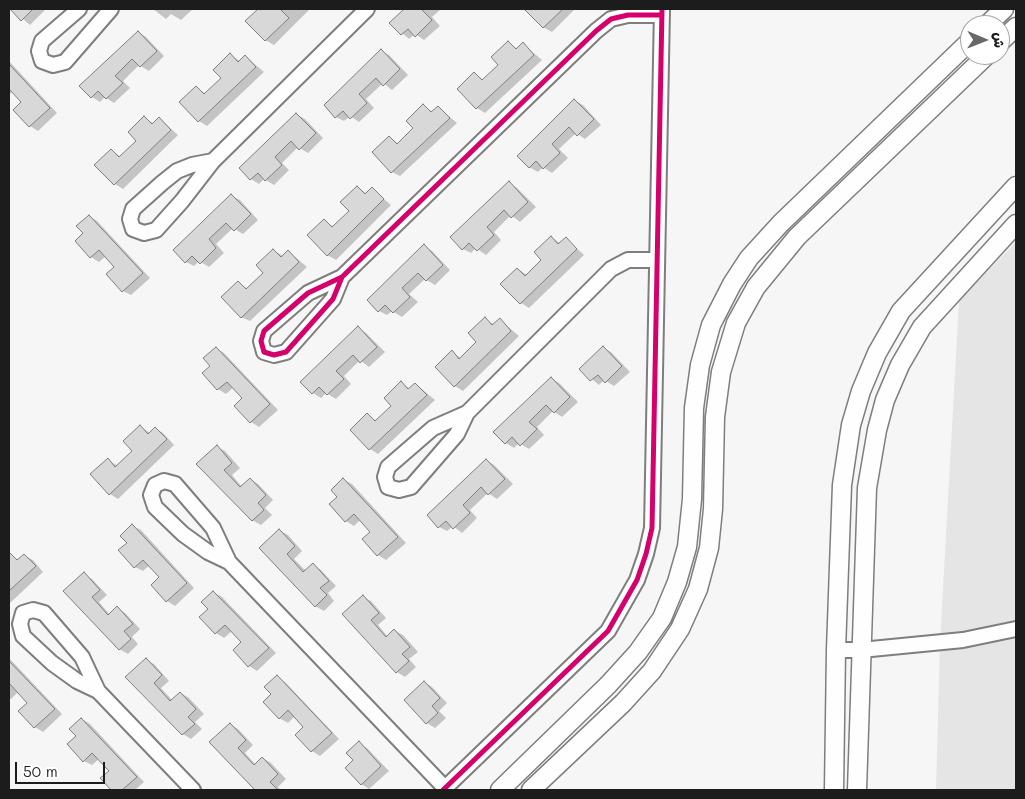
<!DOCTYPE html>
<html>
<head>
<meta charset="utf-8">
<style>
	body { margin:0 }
	#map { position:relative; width:1025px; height:799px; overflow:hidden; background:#f6f6f6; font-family:Mali,"Playpen Sans Arabic",sans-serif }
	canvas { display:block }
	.frame { position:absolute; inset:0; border:10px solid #1c1c1c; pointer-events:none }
	.north { position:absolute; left:960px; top:15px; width:50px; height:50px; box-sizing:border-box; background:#fff; border:1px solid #a4a4a4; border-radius:50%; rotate:91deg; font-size:14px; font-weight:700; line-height:20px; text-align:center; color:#1c1c1c }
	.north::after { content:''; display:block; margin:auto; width:18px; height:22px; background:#686868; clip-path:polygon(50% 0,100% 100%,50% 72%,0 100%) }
	.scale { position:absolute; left:15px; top:762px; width:90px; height:22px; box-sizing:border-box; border:2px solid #1c1c1c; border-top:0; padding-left:6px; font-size:15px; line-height:18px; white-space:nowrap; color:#1c1c1c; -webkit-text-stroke:4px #fff; paint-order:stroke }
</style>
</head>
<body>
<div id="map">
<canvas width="1025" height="799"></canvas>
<div class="frame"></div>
<div class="north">ش</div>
<div class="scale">50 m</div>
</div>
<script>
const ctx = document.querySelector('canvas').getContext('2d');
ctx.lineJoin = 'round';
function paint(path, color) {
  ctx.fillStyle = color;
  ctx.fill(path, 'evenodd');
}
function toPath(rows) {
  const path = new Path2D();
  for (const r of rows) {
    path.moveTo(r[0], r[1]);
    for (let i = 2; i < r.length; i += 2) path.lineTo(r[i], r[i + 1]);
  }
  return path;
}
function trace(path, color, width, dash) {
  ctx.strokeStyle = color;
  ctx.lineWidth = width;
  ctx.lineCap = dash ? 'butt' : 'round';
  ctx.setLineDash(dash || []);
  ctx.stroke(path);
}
const built = toPath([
	[1016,242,1016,790,936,790,940,642,959,301]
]);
const shadow = toPath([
	[11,9,46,9,30,25],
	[153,9,193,9,181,20,171,14,166,19],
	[259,9,267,9,272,12,275,9,310,9,274,45,265,40,247,21],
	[406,9,441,9,432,17,440,26,424,40,415,34,409,39,391,23],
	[526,9,572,9,574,10,552,32,543,27],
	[138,32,146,37,164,56,149,71,139,65,123,81,130,88,114,103,105,97,100,102,92,97],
	[508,43,518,49,523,44,542,60,485,113,477,108,474,74,484,80,500,65],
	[381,51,389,55,408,75,392,90,383,83,366,99,374,108,359,122,350,116,344,121,336,117],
	[230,55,240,61,245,56,264,72,207,126,199,121,181,102,196,87,206,94,222,78],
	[9,61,57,113,38,131,30,126,15,110,23,102,13,91,9,95],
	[574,100,583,105,601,125,585,139,576,133,559,149,568,158,552,173,543,167,538,172,529,167],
	[423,106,433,112,438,107,457,123,400,176,392,172,389,137,399,144,415,128],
	[296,114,305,119,323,138,308,153,298,147,282,163,289,170,274,185,264,179,259,184,251,179],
	[145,118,154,124,160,119,178,135,123,189,115,184,96,165,111,150,121,157,137,141],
	[509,183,517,188,536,207,520,222,511,215,494,232,501,240,486,255,476,248,471,253,463,249],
	[358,187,367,194,372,189,391,205,336,260,327,255,324,221,334,227,351,211],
	[232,196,240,200,258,220,243,234,233,228,216,244,224,253,209,267,199,261,194,266,186,262],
	[89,216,97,221,150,278,131,295,123,291,116,267,106,256,99,262,91,257,76,241,85,233],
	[551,237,561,244,566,239,584,255,529,308,521,303,518,269,527,275,543,260],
	[424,246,432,251,450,270,435,285,425,279,409,294,418,302,402,317,392,311,387,315,379,311],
	[273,250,283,256,288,251,307,267,250,321,241,317,238,283,248,289,265,273],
	[485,319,495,325,500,320,519,336,463,391,455,386,452,352,461,358,478,342],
	[358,328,366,333,385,352,369,367,360,360,344,376,351,384,336,399,326,393,321,398,313,393],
	[216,348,224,353,278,410,259,427,251,422,244,399,234,387,226,394,218,389,203,373,211,366],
	[603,348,611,352,630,372,614,386,604,380,599,385,580,369],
	[551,378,559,383,578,402,562,417,553,411,537,427,544,435,529,449,519,443,514,448,506,443,495,432],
	[401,383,410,389,416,384,435,400,378,454,370,449,352,430,367,415,377,421,393,406],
	[141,427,150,433,155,428,163,433,174,445,118,499,110,494,92,474,108,460,118,466,134,451],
	[217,447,225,451,240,468,232,475,242,487,250,479,258,484,273,500,265,508,272,515,261,525,252,520,198,464],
	[486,460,494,465,513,484,497,499,488,493,470,510,477,518,462,533,453,526,447,531,439,527],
	[344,480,352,484,406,543,386,560,378,555,363,539,372,532,361,519,354,526,346,521,339,497],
	[133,526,141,530,194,588,175,606,167,601,152,585,161,577,150,565,143,571,135,567,128,543],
	[279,530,288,535,302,551,294,559,306,571,313,565,321,570,336,586,328,593,334,601,324,611,315,606,260,548],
	[9,554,19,560,24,555,33,560,43,572,9,604],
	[84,574,92,579,107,595,99,602,110,615,117,608,125,613,140,629,132,637,138,644,128,654,119,649,65,591],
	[213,592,222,597,276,653,257,671,249,666,234,650,243,642,232,631,224,638,216,633,201,617,209,609],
	[363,597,371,601,386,618,378,625,388,637,395,631,403,635,418,652,409,659,416,667,405,677,397,672,344,614],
	[9,658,62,714,43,732,35,727,20,711,28,703,18,692,11,699,9,698],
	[146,660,154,664,169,681,161,688,173,701,181,693,189,698,204,714,195,722,202,729,191,739,183,734,127,677],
	[277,677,285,682,339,739,320,756,312,751,305,727,295,716,288,723,279,718],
	[424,682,432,687,447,703,439,711,446,718,435,728,427,723,405,700],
	[82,719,90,724,144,782,135,790,113,790,102,778,110,771,99,759,92,765,84,761,77,737],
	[230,724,238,729,253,745,245,753,256,765,263,758,271,763,286,779,278,787,281,790,256,790,211,742],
	[359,743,367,748,389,771,369,789,361,784,355,760]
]);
const building = toPath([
	[10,9,33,9,21,21,10,9],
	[258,9,280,9,289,18,265,41,245,21,258,9],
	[404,9,421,9,432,20,415,37,408,29,401,35,389,23,404,9],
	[524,9,563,9,543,28,524,9],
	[138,31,157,51,140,67,132,59,115,76,123,83,106,99,98,91,91,98,79,86,138,31],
	[508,41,516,49,523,42,534,55,476,109,457,89,474,72,482,80,498,65,491,57,508,41],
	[381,49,400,69,383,86,376,78,359,94,367,103,350,119,343,111,335,118,324,105,381,49],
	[230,53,238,62,245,55,256,67,198,122,179,102,196,86,204,94,221,78,213,70,230,53],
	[9,64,50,108,29,127,13,110,21,102,9,89,9,64],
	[574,99,594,119,577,136,569,127,552,144,560,153,543,169,536,161,529,168,517,156,574,99],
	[423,104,431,112,438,106,450,118,391,173,372,152,389,136,397,144,413,128,406,121,423,104],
	[296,113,316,133,299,150,291,141,275,157,282,165,265,181,258,173,250,180,239,168,296,113],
	[144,116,152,124,159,117,171,130,114,185,94,165,111,149,119,157,136,141,128,132,144,116],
	[509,181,528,202,511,218,504,210,487,227,494,235,477,251,469,243,462,250,450,237,509,181],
	[357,186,365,194,372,187,384,199,327,256,307,235,324,219,332,227,349,211,340,202,357,186],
	[231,194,251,214,234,231,226,223,209,239,216,248,200,264,192,256,185,263,173,250,231,194],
	[89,215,143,273,122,292,106,274,114,267,99,250,90,258,75,241,83,233,76,226,89,215],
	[551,236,558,244,566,237,577,249,520,304,500,284,517,268,525,276,541,260,534,252,551,236],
	[424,244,443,265,426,281,418,273,402,288,410,297,393,313,385,305,378,312,367,300,424,244],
	[273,249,281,257,288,250,299,262,241,318,221,297,238,281,246,289,263,273,256,265,273,249],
	[485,317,492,325,500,318,511,331,454,387,435,367,452,350,459,359,476,342,468,333,485,317],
	[358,326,377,347,360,363,353,355,336,371,344,379,327,395,319,387,312,394,300,382,358,326],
	[603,346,622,366,605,383,598,375,590,381,579,369,603,346],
	[216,347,270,404,250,423,234,406,242,398,227,382,217,390,202,373,210,366,203,358,216,347],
	[551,377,570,397,554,413,546,405,529,422,537,429,520,446,512,437,505,444,493,432,551,377],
	[401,381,408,389,415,383,427,395,369,450,350,430,367,413,375,421,391,406,384,398,401,381],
	[140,425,148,434,155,427,167,439,109,495,90,474,108,458,115,467,132,451,123,441,140,425],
	[217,445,232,463,224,470,240,487,250,478,266,495,258,503,264,510,252,521,196,464,217,445],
	[486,459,505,479,488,495,481,487,463,505,470,513,453,529,446,521,438,528,427,515,486,459],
	[343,478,398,537,377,556,362,539,370,532,354,514,345,522,329,504,337,497,331,490,343,478],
	[132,524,187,583,166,602,151,585,159,577,143,560,134,568,118,550,127,543,120,536,132,524],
	[279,529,295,546,287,554,303,572,313,563,329,581,320,588,327,595,315,607,259,548,279,529],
	[9,552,17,560,24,554,36,566,9,591,9,552],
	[84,572,100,590,92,597,108,615,117,606,133,624,124,631,131,639,119,650,63,591,84,572],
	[213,591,269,648,248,667,233,650,241,642,225,625,215,634,199,617,208,609,201,602,213,591],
	[363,595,379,613,371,620,386,637,394,629,410,647,402,654,409,661,396,673,342,614,363,595],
	[146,658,162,675,154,683,170,701,180,692,196,709,188,717,195,724,182,735,125,677,146,658],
	[9,661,55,709,34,728,18,711,27,703,9,683,9,661],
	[277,675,332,733,311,752,295,735,303,727,288,710,279,719,263,702,271,694,264,687,277,675],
	[424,681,440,698,432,706,438,713,426,724,404,700,424,681],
	[81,718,137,777,122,790,111,790,100,778,109,771,92,753,83,762,67,744,76,736,69,729,81,718],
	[230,723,246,740,238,748,254,765,262,757,278,774,270,782,278,790,255,790,209,742,230,723],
	[359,741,381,766,361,785,345,768,353,760,346,753,359,741]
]);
const minor = toPath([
	[79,9,42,41,39,51,42,61,53,65,65,62,111,9],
	[213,161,192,165,177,171,162,183,133,209,130,219,133,229,144,233,156,230,182,201,213,161,367,9],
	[342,277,333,299,286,352,274,355,264,352,261,341,264,331,308,293,342,277,596,31,611,19,628,15,662,15],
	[467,413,433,428,388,467,385,477,388,487,399,490,411,487,457,434,467,413,611,269,628,260,657,260],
	[229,562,208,552,183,534,155,507,151,495,155,485,164,481,175,484,213,528,229,562,445,788],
	[836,650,861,650,963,640,1016,629],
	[98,691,77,681,52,663,23,636,20,624,23,613,33,610,44,613,82,657,98,691,193,790],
	[443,790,608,631,637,580,646,554,652,528,662,9]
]);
const major = toPath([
	[987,25,1004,9],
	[1000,42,1016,27],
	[500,790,608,685,638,652,662,618,677,582,687,547,692,499,694,408,700,365,711,325,732,284,749,258,781,223,970,41],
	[531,790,623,703,652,671,680,629,698,589,709,548,713,509,715,417,721,372,736,323,756,287,797,237,987,55],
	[834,790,836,650,842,485,851,425,861,391,877,353,901,311,1016,186],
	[857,790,867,488,877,430,885,400,900,365,922,327,1016,224]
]);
const cycleway = toPath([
	[342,277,333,299,286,352,274,355,264,352,261,341,264,331,308,293,342,277,596,31,611,19,628,15,662,15],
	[443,790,608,631,637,580,646,554,652,528,662,9]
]);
paint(built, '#e5e5e5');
paint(shadow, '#0003');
paint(building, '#d8d8d8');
trace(building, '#7e7e7e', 1);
trace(minor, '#7e7e7e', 18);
trace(major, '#7e7e7e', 21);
trace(minor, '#fefefe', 14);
trace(major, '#fefefe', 18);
trace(cycleway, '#d6006c', 5);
</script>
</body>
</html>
